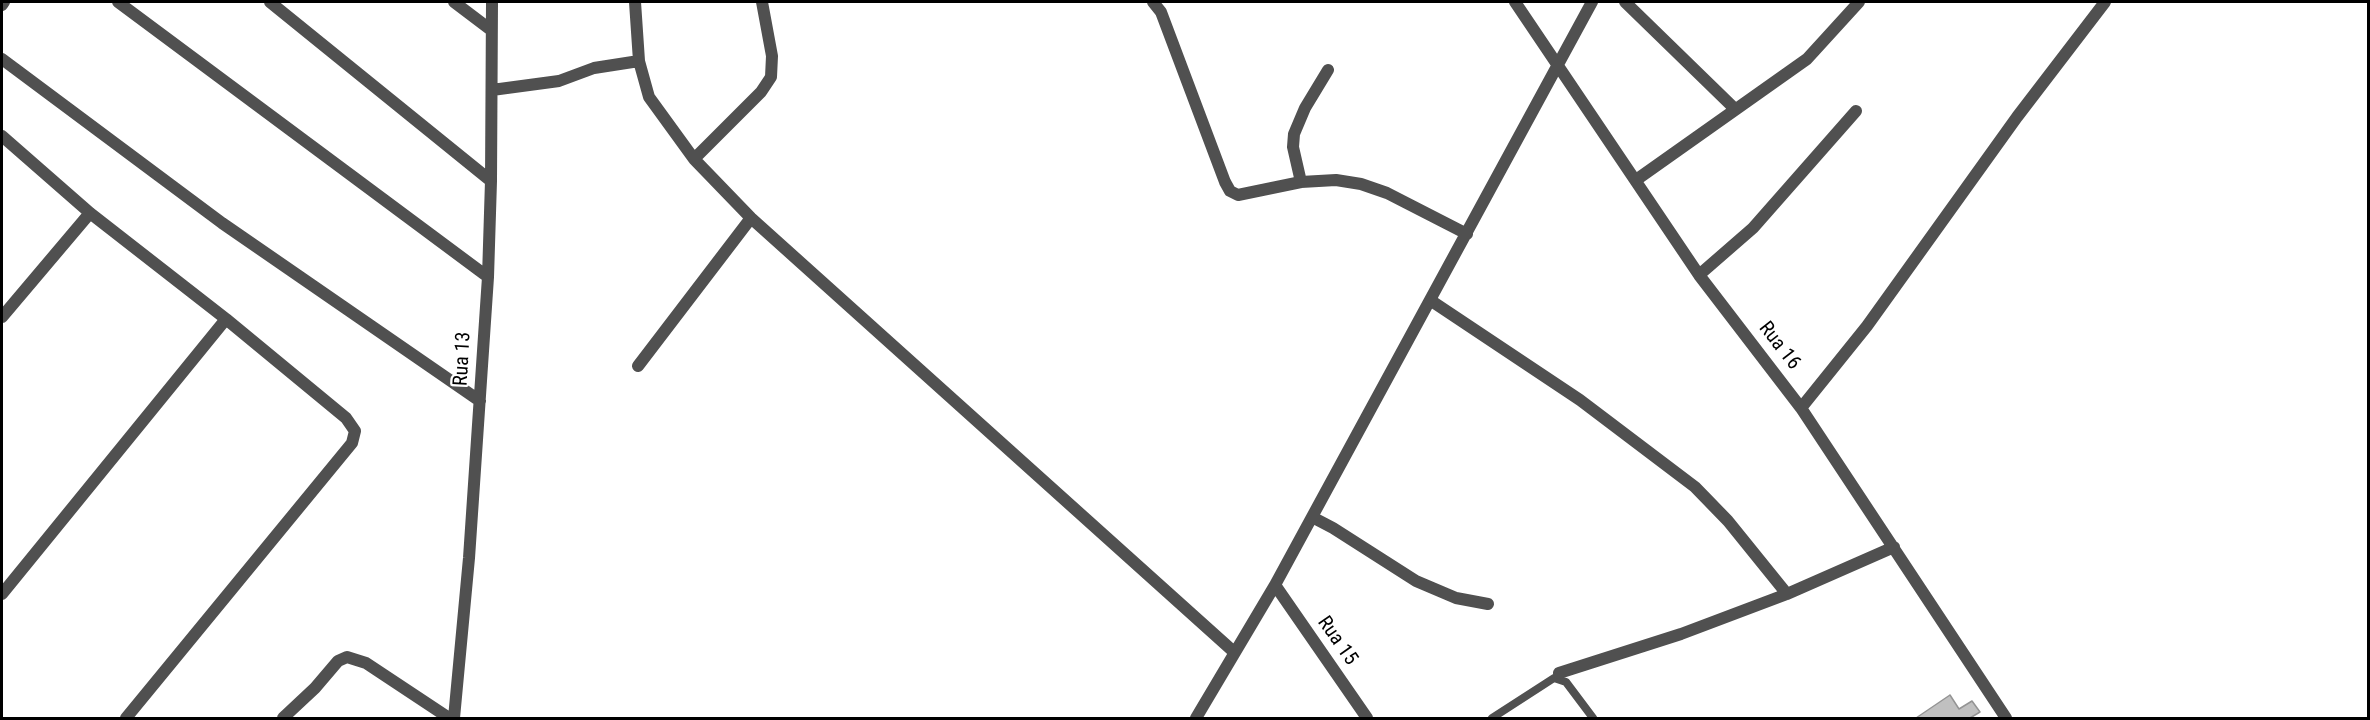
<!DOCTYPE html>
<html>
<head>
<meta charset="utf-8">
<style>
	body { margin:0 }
	#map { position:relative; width:2370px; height:720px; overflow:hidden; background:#fff; font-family:"Roboto Condensed",sans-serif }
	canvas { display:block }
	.frame { position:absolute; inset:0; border:3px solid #000; pointer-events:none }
</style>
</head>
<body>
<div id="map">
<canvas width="2370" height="720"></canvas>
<div class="frame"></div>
</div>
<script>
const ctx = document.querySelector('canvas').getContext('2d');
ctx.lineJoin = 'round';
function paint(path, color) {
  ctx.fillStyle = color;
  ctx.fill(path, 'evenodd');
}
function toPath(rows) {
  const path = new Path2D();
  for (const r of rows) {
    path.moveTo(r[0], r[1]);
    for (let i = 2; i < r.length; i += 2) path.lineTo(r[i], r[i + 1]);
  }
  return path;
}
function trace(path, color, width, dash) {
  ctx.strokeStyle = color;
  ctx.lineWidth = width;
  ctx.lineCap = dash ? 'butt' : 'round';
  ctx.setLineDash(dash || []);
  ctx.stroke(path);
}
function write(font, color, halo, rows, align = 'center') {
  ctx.font = font + ' "Roboto Condensed",sans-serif';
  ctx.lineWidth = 4.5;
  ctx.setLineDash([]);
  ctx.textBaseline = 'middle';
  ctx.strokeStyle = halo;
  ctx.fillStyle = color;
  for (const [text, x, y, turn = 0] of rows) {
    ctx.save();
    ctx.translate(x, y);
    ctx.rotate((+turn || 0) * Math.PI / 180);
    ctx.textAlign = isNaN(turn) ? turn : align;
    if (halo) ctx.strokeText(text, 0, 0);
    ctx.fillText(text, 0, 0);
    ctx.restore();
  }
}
const building = toPath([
	[1950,695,1959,709,1972,701,1980,712,1970,718,1916,718,1950,695]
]);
const lane = toPath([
	[1492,718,1554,678,1566,682,1593,718]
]);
const street = toPath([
	[118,2,488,277],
	[270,2,491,181],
	[454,2,491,30],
	[635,2,639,61,649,97,694,159,751,218,1234,652],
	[1153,2,1161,12,1225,182,1230,191,1238,195,1301,182,1336,180,1361,184,1387,193,1467,234],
	[1515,2,1699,275,1801,408,2006,718],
	[1625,2,1735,109],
	[2,5,4,2],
	[2,59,222,223,480,401],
	[492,90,559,81,594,68,639,61],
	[2,136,90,213,226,319,346,418,355,431,352,443,126,718],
	[694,159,761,92,771,77,772,56,762,2],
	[1636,180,1807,59,1859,2],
	[1301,182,1293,147,1294,134,1305,108,1328,70],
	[1699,275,1753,228,1856,111],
	[1430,300,1580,400,1695,487,1728,521,1787,594],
	[2,317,90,213],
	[638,366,751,218],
	[1801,408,1867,326,2017,117,2105,2],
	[1312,517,1333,528,1416,581,1456,598,1488,604],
	[1275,585,1367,718],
	[2,594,226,319],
	[1559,673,1681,634,1787,594,1894,547],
	[283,718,315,688,338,661,347,657,366,663,449,718],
	[454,718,469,558,488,277,491,181,492,2],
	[1196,718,1275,585,1592,2]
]);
const streetNames = [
	["Rua 16",1779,346,52],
	["Rua 13",463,359,-87],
	["Rua 15",1337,641,55]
];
paint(building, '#c0c0c0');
trace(building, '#949494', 1.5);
trace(lane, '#505050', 8);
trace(street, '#505050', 12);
write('20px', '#000', '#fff', streetNames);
</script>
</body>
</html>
